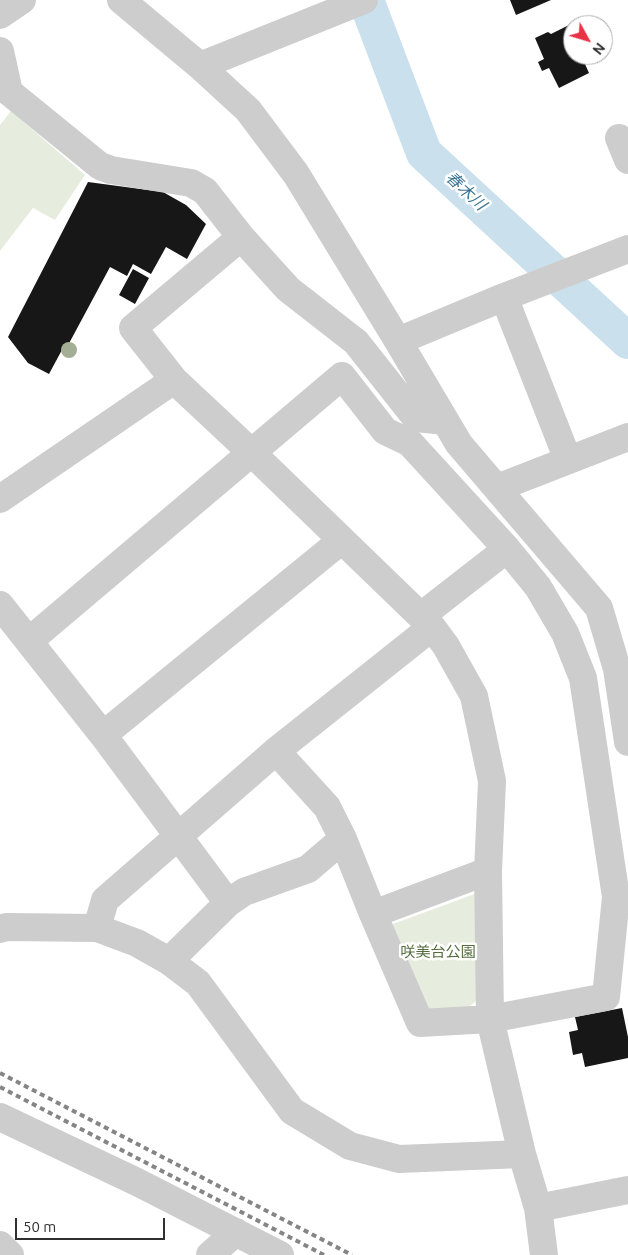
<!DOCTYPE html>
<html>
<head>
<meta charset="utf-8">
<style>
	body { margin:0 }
	#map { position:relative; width:628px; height:1255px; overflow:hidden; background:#fff; font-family:Ubuntu,sans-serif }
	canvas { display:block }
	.north { position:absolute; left:563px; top:15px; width:50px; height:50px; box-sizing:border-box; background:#fff; border:1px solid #acacac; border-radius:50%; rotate:129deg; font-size:14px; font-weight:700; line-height:20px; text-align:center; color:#303030 }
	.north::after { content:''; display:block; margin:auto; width:18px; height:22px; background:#e83245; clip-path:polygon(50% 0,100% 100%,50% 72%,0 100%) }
	.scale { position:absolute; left:15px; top:1218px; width:150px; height:22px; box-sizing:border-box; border:2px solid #303030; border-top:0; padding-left:6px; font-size:15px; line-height:18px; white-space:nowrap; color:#303030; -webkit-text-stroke:4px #fff; paint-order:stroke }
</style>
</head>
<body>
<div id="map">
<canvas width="628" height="1255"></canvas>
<div class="north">N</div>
<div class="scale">50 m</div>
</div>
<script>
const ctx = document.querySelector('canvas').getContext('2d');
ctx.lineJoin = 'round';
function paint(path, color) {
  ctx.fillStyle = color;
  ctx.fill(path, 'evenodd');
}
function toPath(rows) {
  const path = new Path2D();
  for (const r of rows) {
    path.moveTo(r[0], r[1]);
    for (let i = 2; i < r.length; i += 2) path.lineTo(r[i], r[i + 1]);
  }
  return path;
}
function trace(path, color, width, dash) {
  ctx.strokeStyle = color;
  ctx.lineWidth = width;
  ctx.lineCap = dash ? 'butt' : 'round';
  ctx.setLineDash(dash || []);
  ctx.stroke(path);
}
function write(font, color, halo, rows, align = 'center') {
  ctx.font = font + ' Ubuntu,"Noto Sans JP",sans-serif';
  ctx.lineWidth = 5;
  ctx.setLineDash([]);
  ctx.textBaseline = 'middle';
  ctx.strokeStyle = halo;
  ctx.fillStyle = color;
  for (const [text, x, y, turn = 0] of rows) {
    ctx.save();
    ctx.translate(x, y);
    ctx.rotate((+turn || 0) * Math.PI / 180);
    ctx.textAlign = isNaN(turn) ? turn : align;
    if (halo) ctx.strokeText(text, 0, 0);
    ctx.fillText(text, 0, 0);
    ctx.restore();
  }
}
const green = toPath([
	[11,111,85,175,55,220,33,208,0,251,0,125],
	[480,892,477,1000,468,1008,425,1016,382,928]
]);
const river = toPath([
	[366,0,424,153,628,341]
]);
const building = toPath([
	[510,0,551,0,516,15],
	[569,25,573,35,573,55,581,55,589,73,559,88,549,68,542,71,538,62,544,59,535,38,548,32,551,34],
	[88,182,163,192,186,205,206,224,187,259,166,247,151,274,133,264,127,276,110,267,66,349,63,348,49,374,28,363,8,337],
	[133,269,149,278,135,304,119,295],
	[622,1008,628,1037,628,1058,585,1067,582,1053,573,1055,569,1032,578,1030,575,1017]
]);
const minor = toPath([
	[121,0,200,66,248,110,296,174,398,341,459,444,599,608,617,669,628,742],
	[0,15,22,0],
	[0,51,9,92,100,166,111,170,191,183,205,191,241,237,288,289,356,342,416,418,445,421],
	[200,66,364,0],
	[619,138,628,160],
	[241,237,133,328,174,380,252,453,432,627,446,646,474,696,492,781,488,871,490,1019,522,1154,538,1208,544,1255],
	[504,297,568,460],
	[398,341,504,297,628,249],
	[497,488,628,437],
	[0,499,174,380],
	[0,605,103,735,228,903],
	[421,616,507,549],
	[29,641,342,376,385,431,410,443,507,549,538,587,565,633,583,678,616,897,606,997,490,1019,420,1023,373,914,343,839,327,807,276,751,432,627],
	[103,735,342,540],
	[373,914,488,871],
	[97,928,105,900,276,751],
	[0,929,6,927,97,928,137,943,169,961,198,983,292,1111,350,1146,399,1159,522,1154],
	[169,961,228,903,244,892,308,869,343,839],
	[0,1117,137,1182,280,1255],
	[538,1208,628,1190],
	[0,1245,10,1255],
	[210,1255,236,1232]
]);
const rail = toPath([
	[0,1073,352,1255],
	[0,1087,324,1255]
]);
const trees = [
	[69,350]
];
const parkNames = [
	["咲美台公園",438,952]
];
const waterNames = [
	["春木川",466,191,43]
];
paint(green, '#e7edde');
trace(river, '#cae1ed', 36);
paint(building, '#171717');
trace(minor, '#cdcdcd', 28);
trace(rail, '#858585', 4, [5, 4]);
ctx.fillStyle = '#a2af94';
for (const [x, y] of trees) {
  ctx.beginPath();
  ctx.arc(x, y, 8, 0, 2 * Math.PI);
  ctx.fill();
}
write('15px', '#556d3c', '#fff', parkNames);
write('italic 16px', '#3c7594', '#fff', waterNames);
</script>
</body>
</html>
